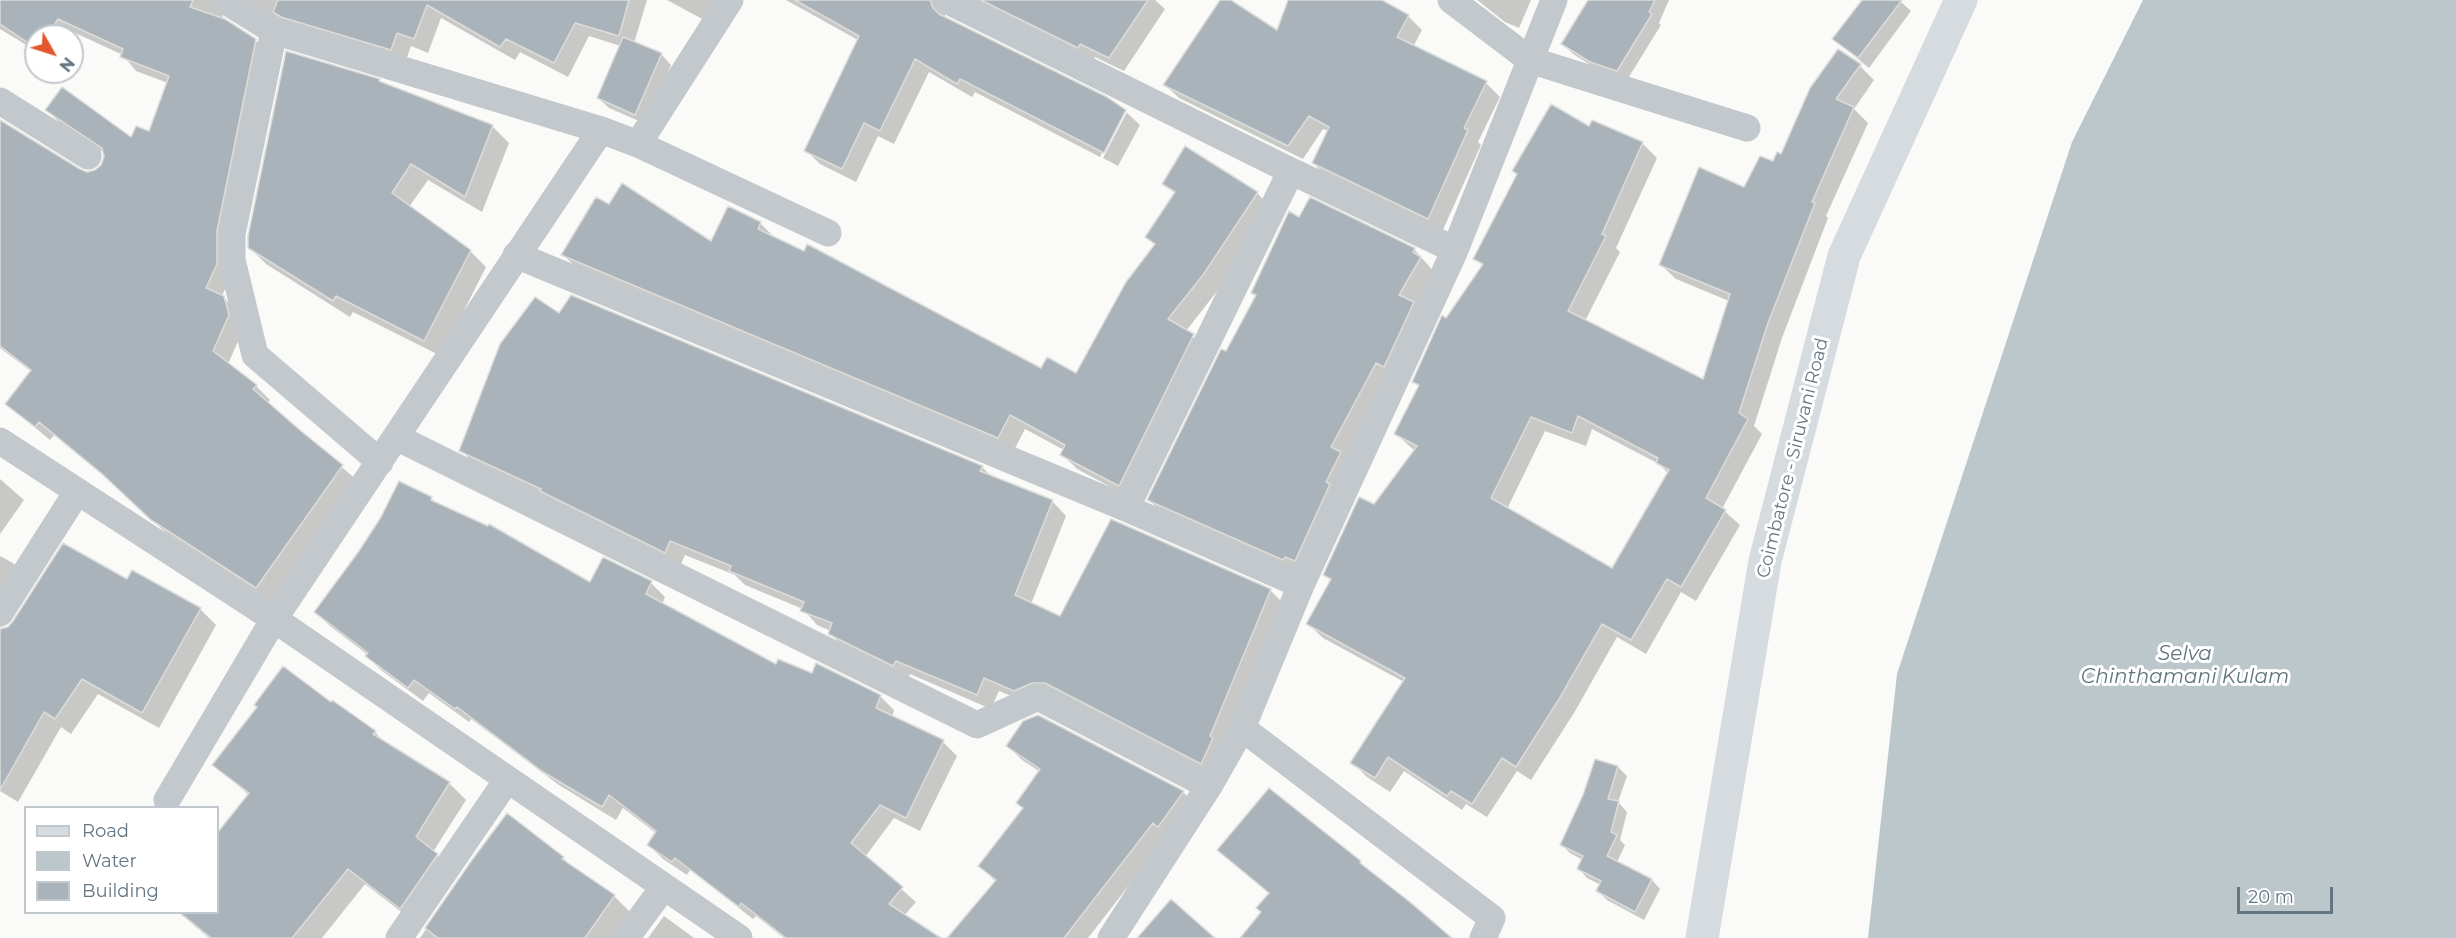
<!DOCTYPE html>
<html>
<head>
<meta charset="utf-8">
<style>
	body { margin:0 }
	#map { position:relative; width:2456px; height:938px; overflow:hidden; background:#fafaf8; font-family:Montserrat,sans-serif }
	canvas { display:block }
	.legend { position:absolute; left:24px; top:806px; width:195px; height:108px; box-sizing:border-box; background:#fff; border:2px solid #c1c8cd; margin:0; padding:8px 10px; list-style:none; font-size:18px; color:#657683 }
	.legend li { display:flex; align-items:center; gap:12px; height:30px }
	.legend b { width:30px; border:2px solid #c1c8cd }
	.north { position:absolute; left:24px; top:24px; width:60px; height:60px; box-sizing:border-box; background:#fff; border:2px solid #c1c8cd; border-radius:50%; rotate:129deg; font-size:16px; font-weight:700; line-height:24px; text-align:center; color:#657683 }
	.north::after { content:''; display:block; margin:auto; width:21px; height:27px; background:#e4572e; clip-path:polygon(50% 0,100% 100%,50% 72%,0 100%) }
	.scale { position:absolute; left:2237px; top:887px; width:96px; height:27px; box-sizing:border-box; border:3px solid #657683; border-top:0; padding-left:8px; font-size:18px; line-height:21px; white-space:nowrap; color:#657683; -webkit-text-stroke:4px #fff; paint-order:stroke }
</style>
</head>
<body>
<div id="map">
<canvas width="2456" height="938"></canvas>
<ul class="legend">
<li><b style="height:8px;background:#d6dbdf"></b>Road</li>
<li><b style="height:16px;background:#bbc7cb"></b>Water</li>
<li><b style="height:16px;background:#aab3b9"></b>Building</li>
</ul>
<div class="north">N</div>
<div class="scale">20 m</div>
</div>
<script>
const ctx = document.querySelector('canvas').getContext('2d');
ctx.lineJoin = 'round';
function paint(path, color) {
  ctx.fillStyle = color;
  ctx.fill(path, 'evenodd');
}
function toPath(rows) {
  const path = new Path2D();
  for (const r of rows) {
    path.moveTo(r[0], r[1]);
    for (let i = 2; i < r.length; i += 2) path.lineTo(r[i], r[i + 1]);
  }
  return path;
}
function trace(path, color, width, dash) {
  ctx.strokeStyle = color;
  ctx.lineWidth = width;
  ctx.lineCap = dash ? 'butt' : 'round';
  ctx.setLineDash(dash || []);
  ctx.stroke(path);
}
function write(font, color, halo, rows, align = 'center') {
  ctx.font = font + ' Montserrat,sans-serif';
  ctx.lineWidth = 6;
  ctx.setLineDash([]);
  ctx.textBaseline = 'middle';
  ctx.strokeStyle = halo;
  ctx.fillStyle = color;
  for (const [text, x, y, turn = 0] of rows) {
    ctx.save();
    ctx.translate(x, y);
    ctx.rotate((+turn || 0) * Math.PI / 180);
    ctx.textAlign = isNaN(turn) ? turn : align;
    if (halo) ctx.strokeText(text, 0, 0);
    ctx.fillText(text, 0, 0);
    ctx.restore();
  }
}
const water = toPath([
	[2143,0,2456,0,2456,938,1868,938,1897,674,2072,142]
]);
const shadow = toPath([
	[0,0,231,0,222,14,223,18,255,40,270,54,230,278,222,296,238,312,243,330,228,364,256,386,270,400,267,404,357,480,270,601,167,534,117,487,54,435,50,440,7,404,32,372,0,348,0,121,87,173,96,172,102,166,104,153,61,124,47,110,132,139,150,133,168,83,136,71,123,55,73,32,71,36,36,36,36,51,0,29],
	[247,0,647,0,634,43,661,54,671,65,646,124,609,108,598,98,621,46,589,36,568,77,520,52,515,60,441,18,428,53,411,46,405,63,296,30],
	[667,0,733,0,717,27],
	[786,0,954,0,945,8,945,19,1125,111,1140,125,1118,166,1103,158,1127,112,1123,112,1100,157,975,92,972,97,929,72,894,144,878,136,856,182,820,164,806,150,858,40],
	[969,0,1155,0,1165,9,1124,71,1095,57,1092,61],
	[1222,0,1228,0,1277,32,1290,0,1378,0,1408,16,1422,30,1413,47,1486,83,1500,97,1478,142,1481,145,1442,232,1327,177,1313,163,1328,131,1323,129,1303,159,1179,98,1165,85],
	[1477,0,1531,0,1519,28,1505,22],
	[1590,0,1669,0,1659,23,1661,25,1627,80,1602,72,1573,54,1563,44],
	[1864,0,1899,0,1911,11,1869,68,1834,39],
	[1860,66,1874,80,1854,109,1868,123,1826,216,1828,218,1782,338,1754,426,1762,434,1722,509,1740,525,1696,601,1681,592,1646,654,1617,637,1574,713,1531,780,1517,771,1487,817,1466,804,1462,810,1404,771,1390,792,1367,777,1352,762,1404,682,1323,638,1308,624,1331,581,1325,575,1415,451,1396,434,1419,387,1414,381,1447,319,1483,266,1475,258,1518,176,1513,171,1589,129,1642,143,1657,158,1616,248,1620,252,1585,321,1704,381,1729,301,1676,279,1661,265,1781,156],
	[1592,429,1659,464,1669,474,1613,570,1507,509,1545,431,1586,446],
	[379,81,382,84,492,126,509,143,482,212,428,180,409,207,470,251,486,267,441,356,353,312,350,317,266,264,249,247],
	[1186,148,1257,193,1272,208,1218,290,1186,331,1208,350,1135,500,1077,469,1062,454,1064,450,1025,429,1013,452,578,269,563,255,610,207,712,243,760,223,776,239,1041,370,1076,375,1155,245,1147,237,1175,194,1164,183],
	[1299,219,1414,249,1435,273,1310,576,1164,515,1149,500,1257,297,1253,293],
	[559,316,982,467,993,478,1052,501,1066,516,1031,604,1061,618,1270,590,1285,605,1216,778,999,691,991,709,910,674,908,679,844,648,830,633,831,631,817,625,803,609,745,585,735,575,685,555,680,566,475,465,461,450],
	[0,479,24,500,0,534],
	[431,498,438,505,590,584,651,583,665,597,662,604,777,666,880,696,894,710,892,717,943,742,957,756,920,831,894,818,865,857,916,902,904,916,938,938,784,938,756,916,753,919,690,870,687,875,663,859,649,845,656,833,623,808,616,820,559,785,471,719,469,722,429,693,423,701,381,670,367,656,368,655,330,626,316,612],
	[0,556,13,563,29,579,2,621,0,629],
	[128,581,200,609,216,625,159,728,98,694,71,734,61,727,18,802,0,791,0,630],
	[331,704,375,732,387,745,449,783,466,800,433,852,453,871,417,924,365,884,322,938,209,938,178,912,218,912,218,835,249,795,214,765],
	[1008,746,1183,792,1197,806,1151,857,1088,938,949,938,996,882,980,866,1024,809,1039,771,1022,760],
	[1596,761,1618,767,1627,776,1618,802,1627,812,1620,840,1625,845,1617,862,1652,880,1660,889,1644,920,1607,900,1598,891,1601,885,1587,878,1579,869,1583,860,1570,853,1561,844,1584,796],
	[1219,850,1360,862,1374,876,1449,938,1242,938,1262,913,1270,894],
	[563,858,574,868,614,896,631,913,613,938,420,938,473,861],
	[664,916,694,938,648,938]
]);
const building = toPath([
	[0,0,193,0,190,7,225,19,256,39,217,231,217,264,206,288,224,296,229,315,213,351,257,385,253,389,301,431,343,465,256,588,151,520,101,473,39,422,35,427,5,404,31,370,0,346,0,120,80,169,87,172,95,170,101,165,104,157,102,148,45,110,62,87,131,137,136,126,149,131,169,76,120,57,123,49,58,19,47,36,36,36,36,48,0,24,0,0],
	[278,0,629,0,619,36,575,23,554,63,506,39,500,47,427,5,414,39,397,33,391,50,281,17,273,12,278,0],
	[795,0,930,0,933,8,939,14,1107,97,1126,110,1104,153,960,79,957,84,915,59,880,131,864,123,842,169,804,151,859,36,795,0],
	[981,0,1148,0,1109,58,1080,44,1078,48,981,0],
	[1220,0,1231,0,1277,30,1288,0,1382,0,1409,15,1397,37,1487,81,1464,128,1468,130,1428,219,1312,163,1329,127,1309,116,1288,146,1163,85,1220,0],
	[1588,0,1655,0,1649,12,1652,14,1617,71,1590,62,1561,44,1588,0],
	[1862,0,1902,0,1858,58,1832,39,1862,0],
	[623,37,662,53,635,115,597,98,623,37],
	[1838,49,1861,64,1836,99,1854,107,1812,202,1815,203,1768,323,1739,413,1748,419,1706,498,1726,510,1681,587,1667,579,1631,640,1602,624,1559,699,1516,767,1502,758,1472,804,1451,791,1447,796,1388,757,1375,778,1350,763,1405,678,1306,624,1331,579,1323,575,1359,497,1374,504,1417,446,1394,434,1419,385,1412,382,1442,315,1446,318,1483,264,1473,259,1517,174,1512,171,1551,104,1589,126,1592,120,1643,142,1602,234,1606,236,1568,311,1703,379,1730,294,1659,265,1699,167,1744,187,1760,156,1773,161,1777,152,1781,154,1810,88,1838,49],
	[1578,416,1658,458,1656,463,1669,470,1612,568,1491,498,1531,417,1572,433,1578,416],
	[286,51,380,79,379,81,493,125,465,197,411,164,392,193,471,250,424,341,336,296,333,301,248,248,248,236,286,51],
	[1185,146,1258,192,1203,275,1168,319,1194,334,1119,486,1060,455,1065,445,1010,415,998,438,561,255,596,197,609,204,622,183,711,241,728,206,761,222,758,229,804,251,807,244,1041,368,1047,357,1076,373,1126,282,1155,244,1145,237,1175,192,1162,184,1185,146],
	[1310,197,1415,248,1413,252,1421,257,1399,295,1414,302,1384,367,1376,363,1331,447,1341,452,1326,482,1330,484,1295,561,1285,557,1283,560,1147,500,1221,349,1226,351,1256,295,1251,293,1289,211,1299,217,1310,197],
	[571,295,983,466,980,471,1053,500,1015,595,1060,616,1111,519,1271,589,1210,736,1213,738,1201,764,1045,683,1032,683,1014,691,984,678,977,695,896,661,893,666,828,634,832,623,800,611,804,602,729,571,731,566,670,541,665,553,540,491,541,489,459,451,500,344,535,297,559,313,571,295],
	[399,481,432,497,431,500,488,526,489,524,590,582,603,557,652,581,646,594,776,664,778,659,812,673,816,663,881,695,876,708,944,740,906,818,880,805,851,843,903,887,889,904,941,938,786,938,741,903,739,907,675,858,672,862,647,845,656,831,609,795,602,807,543,772,457,707,455,709,414,680,408,688,365,656,368,653,314,612,359,551,381,517,399,481],
	[63,543,127,579,132,570,201,608,142,713,82,679,55,719,44,712,0,790,0,629,8,627,13,621,63,543],
	[283,666,331,702,332,700,376,731,373,734,450,782,416,837,438,854,400,909,348,869,292,938,211,938,179,912,218,912,218,832,249,793,212,765,257,707,254,705,283,666],
	[1038,715,1184,791,1158,827,1153,823,1064,938,947,938,996,880,978,866,1023,808,1016,803,1040,769,1006,746,1023,721,1038,715],
	[1595,759,1618,766,1608,799,1619,801,1611,832,1617,835,1607,856,1652,879,1635,912,1596,891,1601,881,1577,869,1583,856,1560,845,1583,795,1595,759],
	[1269,788,1361,861,1360,863,1410,902,1452,938,1240,938,1261,912,1256,908,1269,893,1217,850,1269,788],
	[507,813,564,857,562,859,615,895,585,938,438,938,425,928,472,860,507,813],
	[1171,899,1215,938,1137,938,1171,899]
]);
const street = toPath([
	[224,0,274,31,232,234,232,260,255,355,380,462],
	[946,0,1291,171,1126,508],
	[1451,0,1530,60,1747,128],
	[274,31,601,130,638,144,828,233],
	[0,101,88,156],
	[638,144,730,0],
	[1291,171,1455,250],
	[516,255,1126,508,1301,585],
	[396,437,977,725,1038,697,1209,786],
	[0,441,274,619,739,938],
	[0,613,77,492],
	[1242,728,1492,918,1483,938],
	[167,800,274,619,601,130],
	[399,938,507,780],
	[626,938,663,888],
	[1111,938,1209,786,1242,728,1301,585,1455,250,1554,0]
]);
const primary = toPath([
	[1702,938,1765,561,1844,256,1961,0]
]);
const streetNames = [
	["Coimbatore - Siruvani Road",1793,458,-76]
];
const waterNames = [
	["Selva",2185,654],
	["Chinthamani Kulam",2185,677]
];
paint(water, '#bbc7cb');
paint(shadow, '#0003');
paint(building, '#aab3b9');
trace(building, '#dcdcda', 1.5);
trace(street, '#c3c8cc', 27);
trace(primary, '#d6dbdf', 33);
write('18px', '#657683', '#fff', streetNames);
write('italic 20px', '#60757c', '#fff', waterNames);
</script>
</body>
</html>
